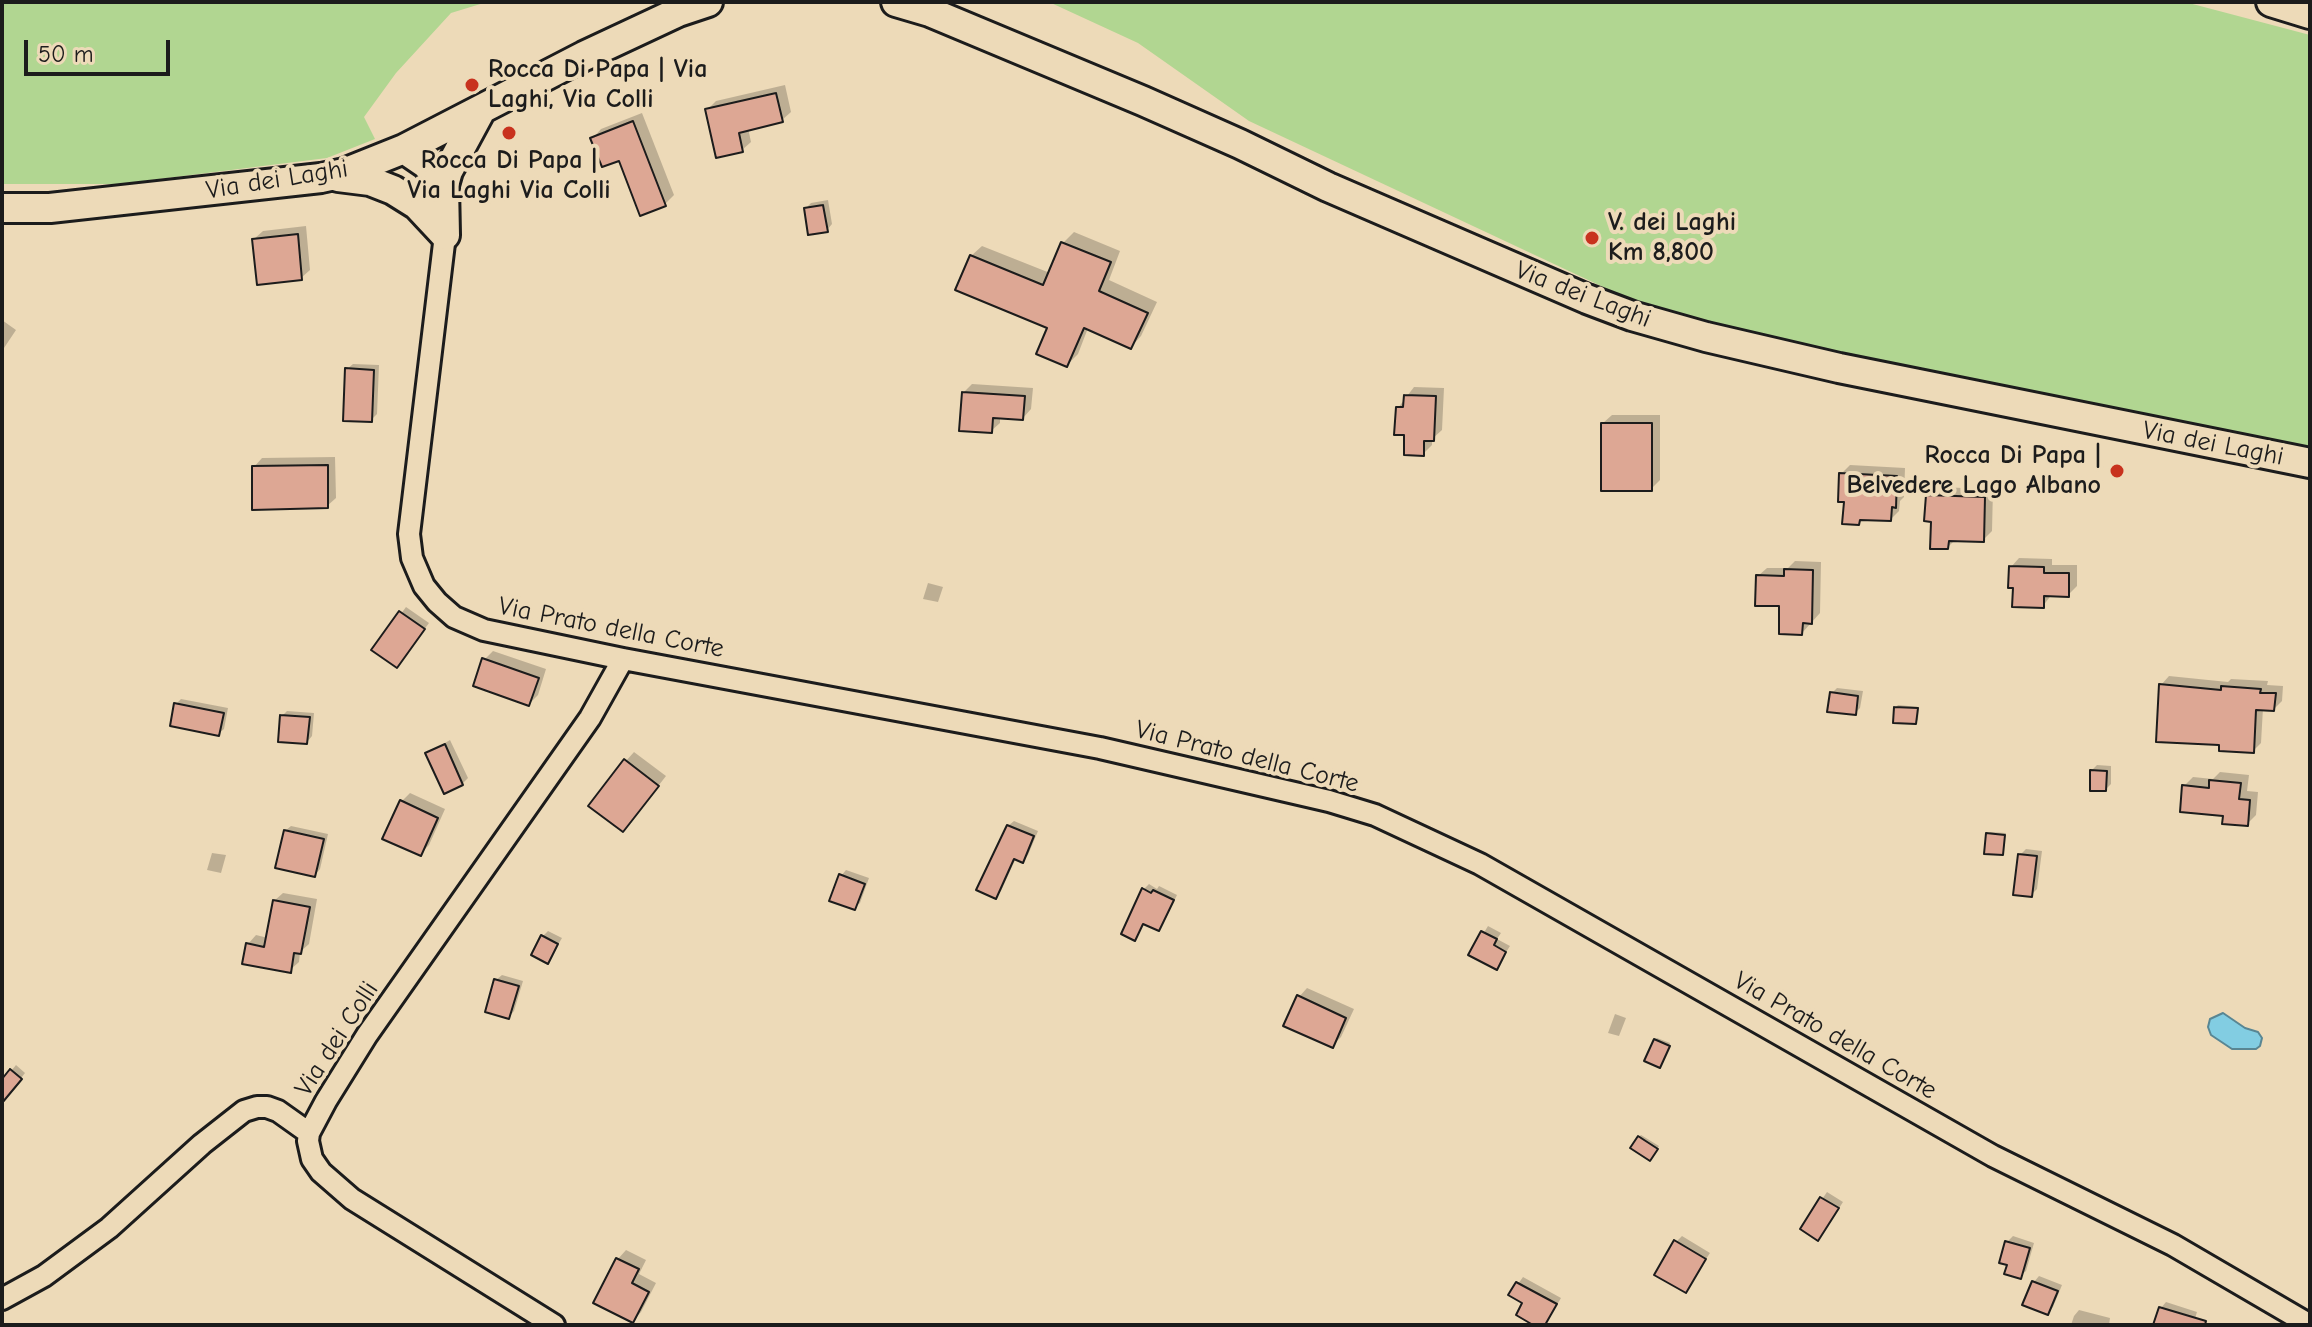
<!DOCTYPE html>
<html>
<head>
<meta charset="utf-8">
<style>
	body { margin:0 }
	#map { position:relative; width:2312px; height:1327px; overflow:hidden; background:#eddab8; font-family:"Comic Neue",sans-serif }
	canvas { display:block }
	.frame { position:absolute; inset:0; border:4px solid #1c1c1c; pointer-events:none }
	.scale { position:absolute; left:24px; top:40px; width:146px; height:36px; box-sizing:border-box; border:4px solid #1c1c1c; border-top:0; padding-left:10px; font-size:24px; line-height:28px; white-space:nowrap; color:#1c1c1c; -webkit-text-stroke:6px #eddab8; paint-order:stroke }
</style>
</head>
<body>
<div id="map">
<canvas width="2312" height="1327"></canvas>
<div class="frame"></div>
<div class="scale">50 m</div>
</div>
<script>
const ctx = document.querySelector('canvas').getContext('2d');
ctx.lineJoin = 'round';
function paint(path, color) {
  ctx.fillStyle = color;
  ctx.fill(path, 'evenodd');
}
function toPath(rows) {
  const path = new Path2D();
  for (const r of rows) {
    path.moveTo(r[0], r[1]);
    for (let i = 2; i < r.length; i += 2) path.lineTo(r[i], r[i + 1]);
  }
  return path;
}
function trace(path, color, width, dash) {
  ctx.strokeStyle = color;
  ctx.lineWidth = width;
  ctx.lineCap = dash ? 'butt' : 'round';
  ctx.setLineDash(dash || []);
  ctx.stroke(path);
}
function write(font, color, halo, rows, align = 'center') {
  ctx.font = font + ' "Comic Neue",sans-serif';
  ctx.lineWidth = 8;
  ctx.setLineDash([]);
  ctx.textBaseline = 'middle';
  ctx.strokeStyle = halo;
  ctx.fillStyle = color;
  for (const [text, x, y, turn = 0] of rows) {
    ctx.save();
    ctx.translate(x, y);
    ctx.rotate((+turn || 0) * Math.PI / 180);
    ctx.textAlign = isNaN(turn) ? turn : align;
    if (halo) ctx.strokeText(text, 0, 0);
    ctx.fillText(text, 0, 0);
    ctx.restore();
  }
}
const green = toPath([
	[2,2,487,2,451,13,396,73,364,117,375,139,327,158,119,184,2,184],
	[1049,2,2185,2,2310,35,2310,451,1740,334,1650,309,1249,121,1138,43]
]);
const water = toPath([
	[2223,1013,2245,1028,2258,1032,2262,1038,2260,1046,2256,1049,2232,1049,2211,1035,2208,1027,2210,1019,2223,1013]
]);
const shadow = toPath([
	[785,85,791,112,782,120,748,128,751,142,742,150,707,110,716,101],
	[642,113,674,195,665,204,620,158,593,138,601,129],
	[828,200,832,224,827,230,806,208,811,203],
	[306,226,310,270,301,278,254,239,263,231],
	[1074,232,1120,251,1109,280,1157,302,1141,336,1131,347,1088,328,1078,354,1067,365,1050,327,971,256,982,246,1050,273,1063,243],
	[2,320,16,330,2,351],
	[353,364,379,365,377,414,371,420,347,369],
	[972,384,1033,388,1031,409,1023,418,1000,417,1000,423,991,431,963,393],
	[1414,387,1444,388,1442,430,1432,439,1432,445,1423,454,1398,408],
	[1612,415,1660,415,1660,480,1651,489,1603,423],
	[335,457,336,498,327,506,254,467,262,458],
	[1850,465,1905,468,1904,497,1900,501,1899,511,1891,519,1863,518,1859,523,1846,500,1841,474],
	[1936,487,1993,489,1992,531,1983,540,1956,539,1948,547,1933,520,1928,496],
	[2019,558,2052,559,2052,565,2077,565,2077,586,2068,595,2052,594,2043,606,2015,586,2011,567],
	[1795,561,1821,562,1820,613,1802,633,1758,576,1767,568,1788,568],
	[928,583,943,587,938,602,923,599],
	[406,607,429,623,402,660,374,650],
	[493,651,546,669,538,695,529,704,484,660],
	[2169,676,2228,682,2231,679,2268,681,2267,685,2283,686,2282,701,2274,709,2263,708,2261,743,2253,751,2221,743,2161,685],
	[1837,688,1863,691,1860,708,1855,713,1832,693],
	[181,699,228,708,224,729,218,734,176,704],
	[1898,705,1919,707,1918,720,1915,722,1896,707],
	[287,711,314,713,312,736,307,742,282,716],
	[450,740,468,778,462,784,428,753],
	[634,752,666,776,631,821,626,761],
	[2097,765,2111,766,2111,784,2106,789,2092,770],
	[2220,772,2249,775,2247,791,2258,792,2256,815,2247,824,2225,814,2184,786,2193,777,2213,779],
	[410,793,445,809,429,845,420,854,401,802],
	[1014,821,1038,831,1028,855,1022,861,1016,858,1001,891,995,897,1008,826],
	[291,826,328,834,320,869,315,875,285,831],
	[1990,832,2006,833,2002,853,1988,834],
	[2026,849,2042,851,2037,889,2031,895,2020,855],
	[212,853,226,855,221,873,207,870],
	[846,870,869,878,860,903,854,908,841,876],
	[1149,884,1157,889,1159,886,1177,895,1163,924,1158,929,1144,922,1134,938,1144,889],
	[283,893,317,899,309,944,300,952,299,962,290,970,248,944,256,935,268,938,274,901],
	[1488,926,1501,933,1497,939,1510,946,1496,968,1471,954],
	[548,931,562,938,548,962,543,936],
	[502,975,523,981,514,1011,509,1017,496,980],
	[1307,988,1354,1009,1341,1037,1332,1046,1299,997],
	[1615,1014,1626,1018,1619,1036,1608,1033],
	[1657,1038,1670,1043,1662,1063,1655,1040],
	[16,1065,25,1073,2,1103,2,1082],
	[1641,1135,1659,1146,1652,1157,1639,1137],
	[1827,1192,1843,1202,1823,1233,1802,1229],
	[1682,1236,1710,1253,1685,1291,1676,1242],
	[2013,1236,2034,1243,2026,1271,2020,1276,2009,1264,2007,1242],
	[626,1250,646,1260,639,1274,656,1283,641,1312,633,1321,618,1259],
	[2039,1276,2062,1285,2053,1307,2048,1313,2034,1282],
	[1523,1277,1561,1298,1545,1325,1537,1325,1525,1302,1511,1294],
	[2166,1302,2197,1312,2193,1325,2155,1325,2161,1308],
	[2079,1310,2110,1318,2109,1325,2071,1325,2074,1316]
]);
const building = toPath([
	[776,93,783,122,739,133,743,152,716,158,705,109,776,93],
	[633,121,666,206,640,216,619,161,602,167,590,138,633,121],
	[823,205,828,232,808,235,804,208,823,205],
	[298,234,302,280,257,285,252,239,298,234],
	[1061,242,1111,262,1099,291,1148,313,1131,349,1084,328,1067,367,1036,354,1047,328,955,290,970,255,1043,285,1061,242],
	[345,368,374,370,372,422,343,421,345,368],
	[962,392,1025,396,1023,420,993,418,992,433,959,431,962,392],
	[1404,395,1436,396,1434,441,1424,441,1424,456,1404,455,1404,435,1394,435,1396,407,1403,407,1404,395],
	[1601,423,1652,423,1652,491,1601,491,1601,423],
	[328,465,328,508,252,510,252,466,328,465],
	[1839,473,1897,476,1896,508,1892,507,1891,521,1860,520,1859,525,1842,524,1844,502,1838,502,1839,473],
	[1926,495,1985,497,1984,542,1949,541,1948,549,1930,549,1931,522,1924,521,1926,495],
	[2009,566,2044,567,2044,573,2069,573,2069,597,2044,596,2044,608,2012,607,2013,588,2008,588,2009,566],
	[1784,569,1813,570,1812,624,1803,623,1802,635,1779,634,1779,606,1755,606,1756,575,1784,576,1784,569],
	[399,611,425,629,397,668,371,650,399,611],
	[482,658,539,678,529,706,473,686,482,658],
	[2159,684,2221,690,2221,686,2261,689,2260,693,2276,693,2274,711,2256,710,2254,753,2219,751,2219,745,2156,742,2159,684],
	[1830,692,1858,696,1856,715,1827,712,1830,692],
	[174,703,224,713,219,736,170,726,174,703],
	[1894,707,1918,708,1916,724,1893,723,1894,707],
	[280,715,310,717,307,744,278,742,280,715],
	[445,744,463,785,444,794,425,753,445,744],
	[624,759,659,786,623,832,588,806,624,759],
	[2090,770,2107,771,2106,791,2090,791,2090,770],
	[2209,780,2241,783,2239,799,2250,800,2248,826,2222,824,2223,816,2180,812,2182,785,2209,788,2209,780],
	[400,800,438,818,421,856,382,839,400,800],
	[1007,825,1034,836,1023,863,1014,859,996,899,976,890,1007,825],
	[284,830,324,839,315,877,275,868,284,830],
	[1986,833,2005,835,2003,855,1984,854,1986,833],
	[2018,854,2037,856,2032,897,2013,895,2018,854],
	[839,874,865,884,855,910,829,901,839,874],
	[1142,888,1151,893,1153,890,1174,900,1159,931,1143,924,1135,941,1121,934,1142,888],
	[273,900,310,907,301,954,294,953,291,973,242,964,246,943,264,947,273,900],
	[1481,931,1497,939,1494,945,1506,952,1497,970,1468,955,1481,931],
	[541,935,558,944,548,964,531,955,541,935],
	[494,979,519,986,509,1019,485,1012,494,979],
	[1297,995,1346,1018,1333,1048,1283,1026,1297,995],
	[1654,1039,1670,1046,1660,1068,1644,1061,1654,1039],
	[10,1069,22,1079,2,1103,2,1079,10,1069],
	[1638,1136,1658,1149,1650,1161,1630,1148,1638,1136],
	[1820,1197,1839,1208,1818,1241,1800,1229,1820,1197],
	[1674,1240,1706,1259,1686,1293,1654,1275,1674,1240],
	[2005,1241,2030,1248,2021,1279,2004,1274,2007,1265,1999,1263,2005,1241],
	[616,1258,639,1269,632,1283,649,1292,633,1323,593,1303,616,1258],
	[2032,1281,2058,1291,2048,1315,2022,1305,2032,1281],
	[1516,1282,1557,1304,1545,1325,1533,1325,1516,1315,1522,1303,1508,1295,1516,1282],
	[2159,1307,2206,1321,2205,1325,2153,1325,2159,1307]
]);
const street = toPath([
	[445,235,409,534,412,558,424,586,437,602,454,617,484,630,623,659,1100,748,1329,801,1375,815,1480,864,1993,1156,2173,1245,2310,1325],
	[2,1299,44,1276,109,1228,202,1144,244,1111,257,1107,267,1107,278,1111,309,1133],
	[554,1325,352,1199,321,1172,312,1159,308,1141,309,1133,326,1101,367,1035,590,718,623,659]
]);
const secondary = toPath([
	[896,2,930,12,1143,101,1240,144,1328,187,1587,299,1632,316,1706,337,1839,368,2310,463],
	[2271,2,2310,14],
	[404,149,426,164,444,185],
	[338,177,370,181,393,190,417,205,445,235],
	[2,208,50,208,321,178,344,173,404,149,584,56,678,12,708,2],
	[445,235,444,185,448,171,481,110]
]);
const markers = [
	[472,85,8,"#c8321e"],
	[509,133,8,"#c8321e"],
	[1592,238,8,"#c8321e"],
	[2117,471,8,"#c8321e"]
];
const poiNames = [
	["Rocca Di Papa | Via",488,70],
	["Laghi, Via Colli",488,100],
	["Rocca Di Papa |",509,161,"center"],
	["Via Laghi Via Colli",509,191,"center"],
	["V. dei Laghi",1608,223],
	["Km 8,800",1608,253],
	["Rocca Di Papa |",2101,456,"right"],
	["Belvedere Lago Albano",2101,486,"right"]
];
const streetNames = [
	["Via dei Laghi",277,180,-9],
	["Via dei Laghi",1583,295,21],
	["Via dei Laghi",2213,444,11],
	["Via Prato della Corte",611,628,11],
	["Via Prato della Corte",1247,757,14],
	["Via Prato della Corte",1835,1036,30],
	["Via dei Colli",337,1039,-57]
];
paint(green, '#b1d691');
paint(water, '#82cde2');
trace(water, '#598693', 2);
paint(shadow, '#0003');
paint(building, '#dda794');
trace(building, '#1c1c1c', 2);
trace(street, '#1c1c1c', 26);
trace(secondary, '#1c1c1c', 34);
trace(street, '#eddab8', 20);
trace(secondary, '#eddab8', 28);
for (const [x, y, r, color] of markers) {
  const dot = new Path2D();
  dot.arc(x, y, r, 0, 2 * Math.PI);
  ctx.fillStyle = color;
  ctx.fill(dot);
  trace(dot, '#eddab8', 3);
}
write('bold 26px', '#1c1c1c', '#eddab8', poiNames, 'left');
write('26px', '#1c1c1c', '#eddab8', streetNames);
</script>
</body>
</html>
